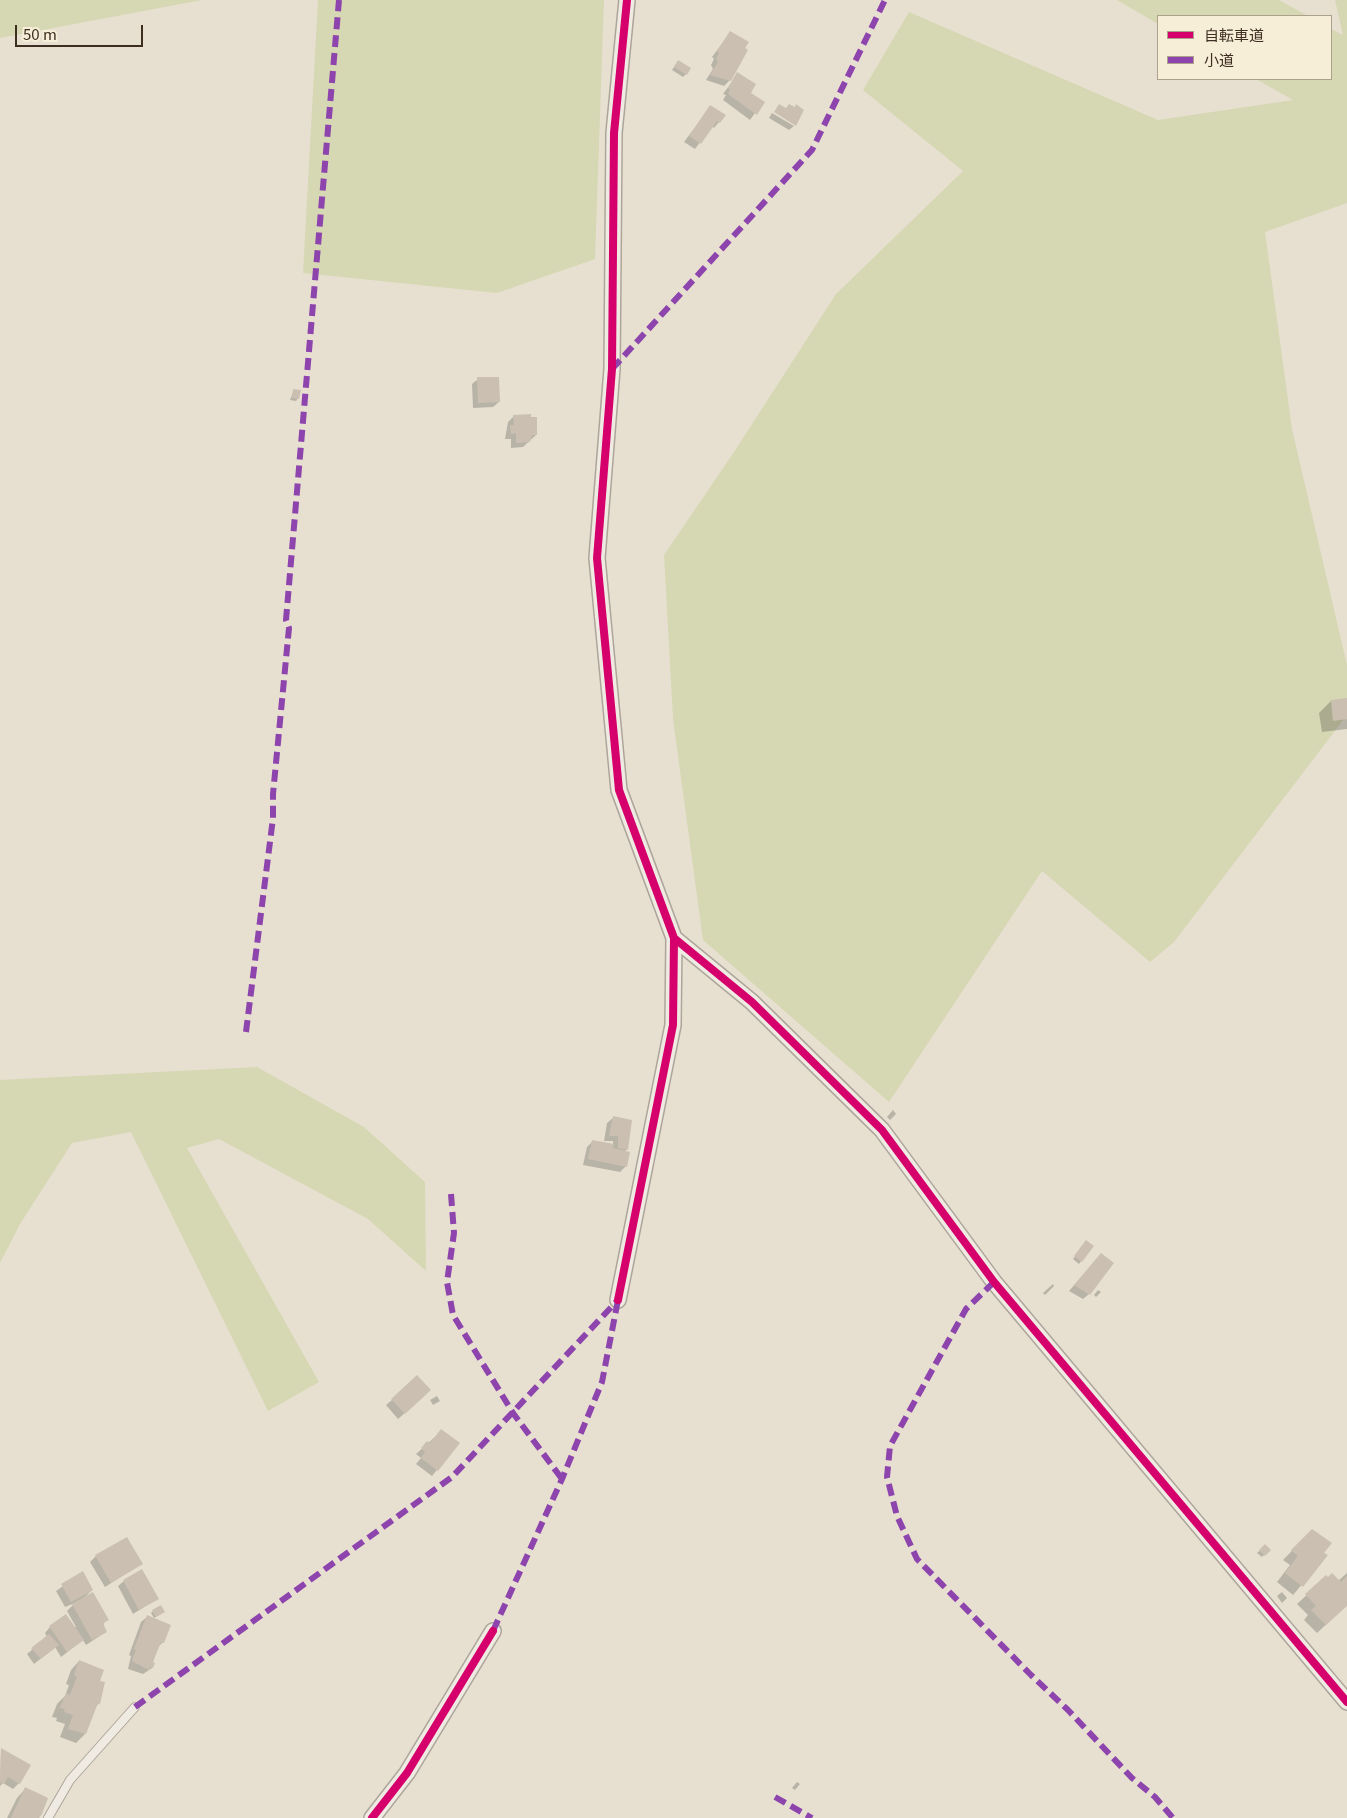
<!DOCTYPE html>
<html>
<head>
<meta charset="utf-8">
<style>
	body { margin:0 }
	#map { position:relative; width:1347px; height:1818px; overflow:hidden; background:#e7e0d1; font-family:Georgia,"Noto Sans JP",serif }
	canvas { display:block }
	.legend { position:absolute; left:1157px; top:15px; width:175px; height:65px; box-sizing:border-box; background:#f7eed8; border:1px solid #ada18e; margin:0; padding:6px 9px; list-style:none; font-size:15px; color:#3d2e20 }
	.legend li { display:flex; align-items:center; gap:10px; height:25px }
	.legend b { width:25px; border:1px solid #ada18e }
	.scale { position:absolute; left:15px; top:25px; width:128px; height:22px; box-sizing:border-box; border:2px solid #3d2e20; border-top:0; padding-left:6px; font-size:15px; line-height:18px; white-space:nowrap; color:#3d2e20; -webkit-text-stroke:4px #f7eed8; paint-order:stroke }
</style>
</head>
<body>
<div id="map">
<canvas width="1347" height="1818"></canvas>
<ul class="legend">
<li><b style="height:6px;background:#d6006c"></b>自転車道</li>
<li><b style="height:6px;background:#8e44ad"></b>小道</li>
</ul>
<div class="scale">50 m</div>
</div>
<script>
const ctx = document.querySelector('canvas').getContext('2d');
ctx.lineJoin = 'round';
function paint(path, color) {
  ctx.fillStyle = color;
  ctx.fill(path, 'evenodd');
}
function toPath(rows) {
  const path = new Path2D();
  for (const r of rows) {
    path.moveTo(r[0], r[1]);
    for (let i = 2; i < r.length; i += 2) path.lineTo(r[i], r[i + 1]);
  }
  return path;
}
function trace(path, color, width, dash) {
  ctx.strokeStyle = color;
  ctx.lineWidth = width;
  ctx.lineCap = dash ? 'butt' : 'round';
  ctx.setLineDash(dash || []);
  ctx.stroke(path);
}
const green = toPath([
	[0,0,202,0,0,38],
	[318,0,604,0,595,259,497,293,303,273],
	[1117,0,1279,0,1308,16,1158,16,1158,24],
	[1335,0,1347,0,1347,203,1265,232,1292,429,1347,665,1347,715,1174,942,1150,962,1042,871,889,1102,703,940,673,719,664,555,734,452,836,294,963,171,863,90,909,12,1158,120,1293,100,1256,79,1331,79,1331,29,1343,35],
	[257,1067,364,1127,425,1182,426,1271,368,1219,219,1139,187,1148,319,1382,268,1411,131,1132,72,1143,20,1224,0,1263,0,1080]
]);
const shadow = toPath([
	[730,33,730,80,724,86,706,80,713,69,711,65,714,59,712,57],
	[676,64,686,74,683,77,672,70],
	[738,74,749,93,763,102,750,120,723,100,726,95,723,94],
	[711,106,719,122,714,128,712,126,695,149,684,142],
	[772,113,794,126,789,130,769,118],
	[478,379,499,402,493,407,473,408,472,384],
	[294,390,298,398,296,401,290,400],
	[514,416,536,435,523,447,511,448,511,439,505,439,508,422],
	[1347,699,1347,729,1322,732,1319,713,1331,701],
	[893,1110,896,1114,890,1120,887,1117],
	[613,1118,627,1149,624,1152,626,1166,620,1172,583,1165,587,1147,593,1141,613,1146,613,1141,604,1141,607,1123],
	[1084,1245,1092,1247,1079,1264,1073,1259],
	[1096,1260,1089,1294,1083,1299,1069,1291],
	[1053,1284,1054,1286,1045,1295,1043,1293],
	[1098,1290,1101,1292,1096,1297,1094,1295],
	[424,1396,398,1419,386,1405,392,1400],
	[437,1396,440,1401,433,1405,430,1400],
	[436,1436,458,1444,432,1476,416,1464,421,1458,416,1454],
	[1312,1530,1326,1556,1293,1595,1277,1582,1290,1565,1283,1560],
	[1265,1546,1269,1550,1262,1557,1257,1553],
	[96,1556,141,1564,105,1587,90,1562],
	[82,1573,92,1590,84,1598,108,1619,102,1625,106,1632,86,1645,83,1640,61,1657,55,1647,34,1664,27,1654,47,1637,45,1633,50,1627,76,1627,67,1611,75,1603,65,1607,56,1591],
	[1347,1573,1347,1605,1317,1633,1304,1620,1308,1615,1297,1604,1326,1577,1338,1581],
	[124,1581,157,1599,133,1614,118,1586],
	[1282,1592,1287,1598,1282,1603,1277,1596],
	[153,1611,161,1614,154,1618,151,1613],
	[147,1617,163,1642,157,1648,151,1663,152,1668,143,1674,128,1669,131,1656,129,1655,141,1622],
	[79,1661,98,1681,99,1703,95,1708,85,1734,76,1743,60,1737,65,1724,56,1721,57,1718,52,1717,57,1704,65,1696,69,1685,66,1684,71,1670],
	[1,1749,19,1783,13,1789,3,1783,0,1786],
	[797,1782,800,1784,795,1790,792,1788],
	[25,1789,39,1818,7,1818,17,1798]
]);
const building = toPath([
	[730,31,749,42,745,48,748,50,731,81,710,75,718,62,716,59,719,53,717,51],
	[678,60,691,68,687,75,674,67],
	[737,72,756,84,751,93,765,102,757,115,728,94,730,89,728,88],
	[779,104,786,108,789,104,795,107,796,104,804,110,796,126,774,112],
	[710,105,726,115,720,123,717,121,701,144,689,136],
	[477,377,499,377,500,402,478,403],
	[293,389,301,390,299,399,292,398],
	[531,414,531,417,537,417,537,435,532,435,530,442,516,443,516,433,511,434,510,425,514,425,513,415],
	[1347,698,1347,719,1333,721,1331,700],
	[613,1116,632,1120,628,1150,618,1148,618,1136,609,1136],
	[592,1140,614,1144,613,1148,630,1152,627,1167,588,1159],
	[1086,1240,1094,1246,1082,1262,1074,1256],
	[1101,1253,1114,1263,1090,1295,1074,1285],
	[417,1375,431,1390,405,1414,391,1399],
	[441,1429,460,1443,438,1471,421,1458,425,1452,421,1448,427,1441,430,1443],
	[1312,1529,1332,1543,1324,1553,1328,1555,1303,1587,1285,1573,1298,1556,1291,1550],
	[127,1537,143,1564,111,1583,95,1555],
	[1265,1544,1271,1550,1265,1556,1259,1550],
	[142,1569,159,1599,139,1610,123,1580],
	[83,1571,93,1590,71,1602,61,1584],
	[1332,1573,1341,1582,1347,1576,1347,1606,1326,1625,1311,1610,1316,1606,1305,1594,1326,1575,1328,1577],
	[93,1592,109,1620,103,1623,107,1632,92,1640,72,1604],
	[161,1605,165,1612,156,1617,152,1610],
	[66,1614,84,1640,67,1652,49,1626],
	[147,1615,171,1625,164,1643,161,1642,153,1662,155,1663,153,1668,150,1667,149,1670,132,1661,136,1650,134,1649],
	[49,1634,59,1645,41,1659,31,1648],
	[79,1660,104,1670,100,1681,105,1682,100,1704,98,1703,86,1734,68,1729,73,1715,64,1712,65,1709,60,1708,66,1693,70,1695,77,1677,74,1675],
	[1,1748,31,1765,20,1784,8,1777,4,1784,0,1782],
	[25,1787,48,1798,42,1814,39,1818,11,1818]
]);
const service = toPath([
	[48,1818,70,1780,135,1707]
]);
const minor = toPath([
	[674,938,752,1002,882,1130,994,1282,1347,1702],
	[618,1300,673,1025,674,938,619,790,597,558,612,369,614,133,627,0],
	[372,1818,407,1773,493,1631]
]);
const quiet = toPath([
	[612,369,812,150,885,0],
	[246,1032,273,818,273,794,289,628,286,620,339,0],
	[451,1194,454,1233,447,1282,453,1315,513,1413,562,1479],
	[994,1282,966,1309,890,1446,887,1477,897,1516,917,1559,1031,1675,1068,1710,1132,1778,1155,1797,1173,1818],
	[493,1631,562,1479,602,1382,618,1300],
	[135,1707,452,1477,618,1300],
	[775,1797,812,1818]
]);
const cycleway = toPath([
	[674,938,752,1002,882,1130,994,1282,1347,1702],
	[618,1300,673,1025,674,938,619,790,597,558,612,369,614,133,627,0],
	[372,1818,407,1773,493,1631]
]);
paint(green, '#d6d7b3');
paint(shadow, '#0003');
paint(building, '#cbbfb2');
trace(service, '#ada599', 10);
trace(minor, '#ada599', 18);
trace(service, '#efebe3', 8);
trace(minor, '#efebe3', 15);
trace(quiet, '#8e44ad', 6, [12, 6]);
trace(cycleway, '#d6006c', 8);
</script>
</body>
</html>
